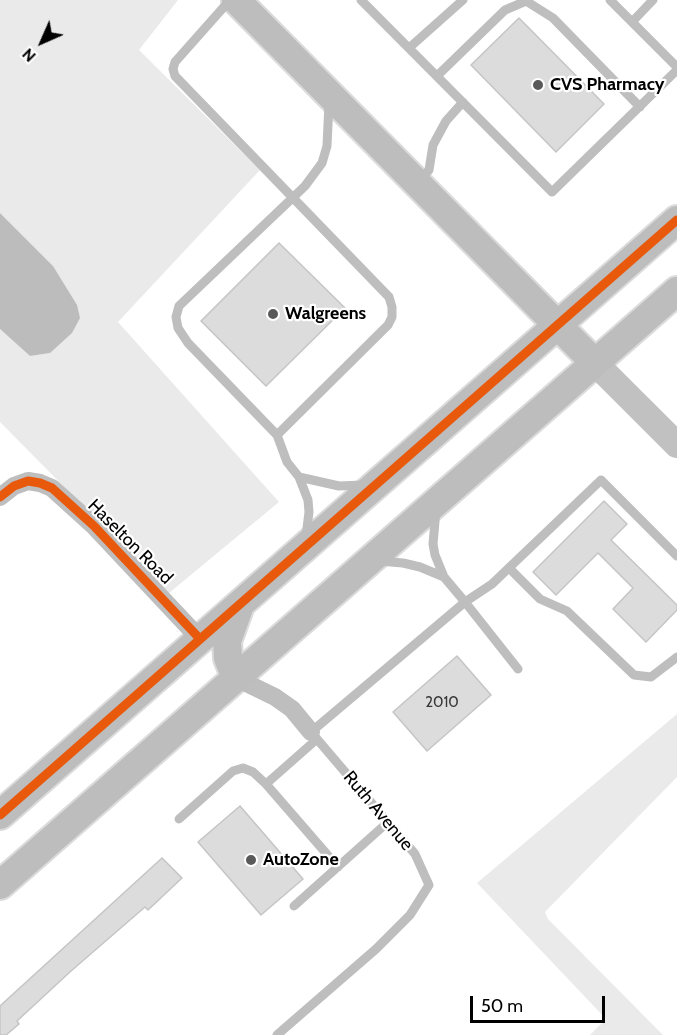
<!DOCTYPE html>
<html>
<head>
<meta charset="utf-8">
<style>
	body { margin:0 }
	#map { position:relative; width:677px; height:1035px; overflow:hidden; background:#fff; font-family:Cabin,sans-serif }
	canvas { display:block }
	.north { position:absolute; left:12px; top:12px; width:60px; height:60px; -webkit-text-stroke:4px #fff; paint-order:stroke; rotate:225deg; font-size:16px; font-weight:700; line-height:24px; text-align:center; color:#000 }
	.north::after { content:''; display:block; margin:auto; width:21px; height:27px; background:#000; clip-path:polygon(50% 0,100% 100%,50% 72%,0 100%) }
	.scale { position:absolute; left:470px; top:996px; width:135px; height:27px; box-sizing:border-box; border:3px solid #000; border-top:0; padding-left:8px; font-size:18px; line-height:21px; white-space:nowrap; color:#000; -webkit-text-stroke:4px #fff; paint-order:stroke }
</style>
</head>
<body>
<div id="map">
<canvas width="677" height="1035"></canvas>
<div class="north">N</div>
<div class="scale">50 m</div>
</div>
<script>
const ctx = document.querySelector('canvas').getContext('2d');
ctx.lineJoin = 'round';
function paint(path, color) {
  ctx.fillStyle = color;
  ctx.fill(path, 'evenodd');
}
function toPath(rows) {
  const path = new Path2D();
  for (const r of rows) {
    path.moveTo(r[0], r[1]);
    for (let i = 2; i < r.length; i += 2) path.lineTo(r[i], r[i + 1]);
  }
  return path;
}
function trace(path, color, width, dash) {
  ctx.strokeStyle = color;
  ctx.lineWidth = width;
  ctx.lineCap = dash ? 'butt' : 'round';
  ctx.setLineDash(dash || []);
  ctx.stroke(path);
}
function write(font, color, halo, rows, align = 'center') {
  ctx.font = font + ' Cabin,sans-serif';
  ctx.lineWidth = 4.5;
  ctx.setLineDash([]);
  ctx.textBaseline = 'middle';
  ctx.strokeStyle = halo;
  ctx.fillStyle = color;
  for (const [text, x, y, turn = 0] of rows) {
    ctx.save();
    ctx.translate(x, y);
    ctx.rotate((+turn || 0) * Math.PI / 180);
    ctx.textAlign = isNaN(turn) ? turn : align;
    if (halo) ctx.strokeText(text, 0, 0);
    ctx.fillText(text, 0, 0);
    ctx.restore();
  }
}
const green = toPath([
	[0,0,178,0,139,50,260,170,118,322,279,502,169,593,0,422,0,329,30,356,50,353,53,266,0,213],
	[677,714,677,777,545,912,548,919,663,1035,590,1035,606,1019,477,883]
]);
const water = toPath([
	[0,213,53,266,77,305,80,318,72,333,50,353,30,356,0,329]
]);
const building = toPath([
	[519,18,604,104,556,152,471,65,519,18],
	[279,243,345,308,266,386,201,321,279,243],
	[604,501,627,524,611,540,677,605,677,610,646,642,613,609,633,588,598,553,556,595,533,572,604,501],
	[457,656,491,695,427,751,393,712,457,656],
	[240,806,303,879,261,915,198,842,240,806],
	[162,858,182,878,148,910,145,907,71,971,17,1021,19,1024,6,1035,0,1035,0,1006,162,858]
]);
const lane = toPath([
	[230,0,175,62,173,69,175,76,389,297,392,307,392,317,388,325,277,435],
	[361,0,552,192,677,70],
	[610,0,632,22],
	[653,0,632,22,677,67],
	[409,48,463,0],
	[437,76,505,10,526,1,553,18,640,107],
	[419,181,429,170,433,145,446,121,463,102],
	[299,477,287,462,277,435,188,343,178,328,176,317,179,306,305,186,322,163,327,146,329,103],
	[306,536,309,512,308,500,299,477,339,486,363,485],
	[379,561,403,563,420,567,444,577,435,555,433,544,436,510],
	[509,568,540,599,567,611,634,675,651,677,677,657],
	[518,669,465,602,492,584,601,480,677,556],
	[317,739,266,784,338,867],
	[179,819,233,771,243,768,253,772,266,784],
	[294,906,388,822],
	[277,1035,376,949,410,915,429,885,415,854,311,732,465,602,444,577]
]);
const street = toPath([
	[0,497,14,486,28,481,40,483,52,488,94,526,200,639],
	[236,678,275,697,292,709,311,732]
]);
const secondary = toPath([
	[595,363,677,445]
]);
const primary = toPath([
	[236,0,595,363],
	[236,678,228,658,227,641,240,605],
	[0,815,677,220],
	[0,885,677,291]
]);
const cycleway = toPath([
	[0,497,14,486,28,481,40,483,52,488,94,526,200,639],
	[0,815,677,220]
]);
const markers = [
	[538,85,6,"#595959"],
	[273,314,6,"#595959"],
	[251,860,6,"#595959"]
];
const numberNames = [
	["2010",442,703]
];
const poiNames = [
	["CVS Pharmacy",550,85],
	["Walgreens",285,314],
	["AutoZone",263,860]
];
const streetNames = [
	["Haselton Road",130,542,45],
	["Ruth Avenue",378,811,50]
];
paint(green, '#eaeaea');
paint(water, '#bcbcbc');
paint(building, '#dcdcdc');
trace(building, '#c5c5c5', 1.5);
trace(primary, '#dbdbdb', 32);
trace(lane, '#bebebe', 9);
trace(street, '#bebebe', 18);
trace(secondary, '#c1c1c1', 26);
trace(primary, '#bdbdbd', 28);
trace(cycleway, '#e8590c', 9);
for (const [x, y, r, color] of markers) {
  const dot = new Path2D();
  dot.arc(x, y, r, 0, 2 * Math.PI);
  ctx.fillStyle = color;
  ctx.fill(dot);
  trace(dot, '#fff', 2);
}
write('15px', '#373737', null, numberNames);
write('bold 18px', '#000', '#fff', poiNames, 'left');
write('18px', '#000', '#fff', streetNames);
</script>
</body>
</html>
